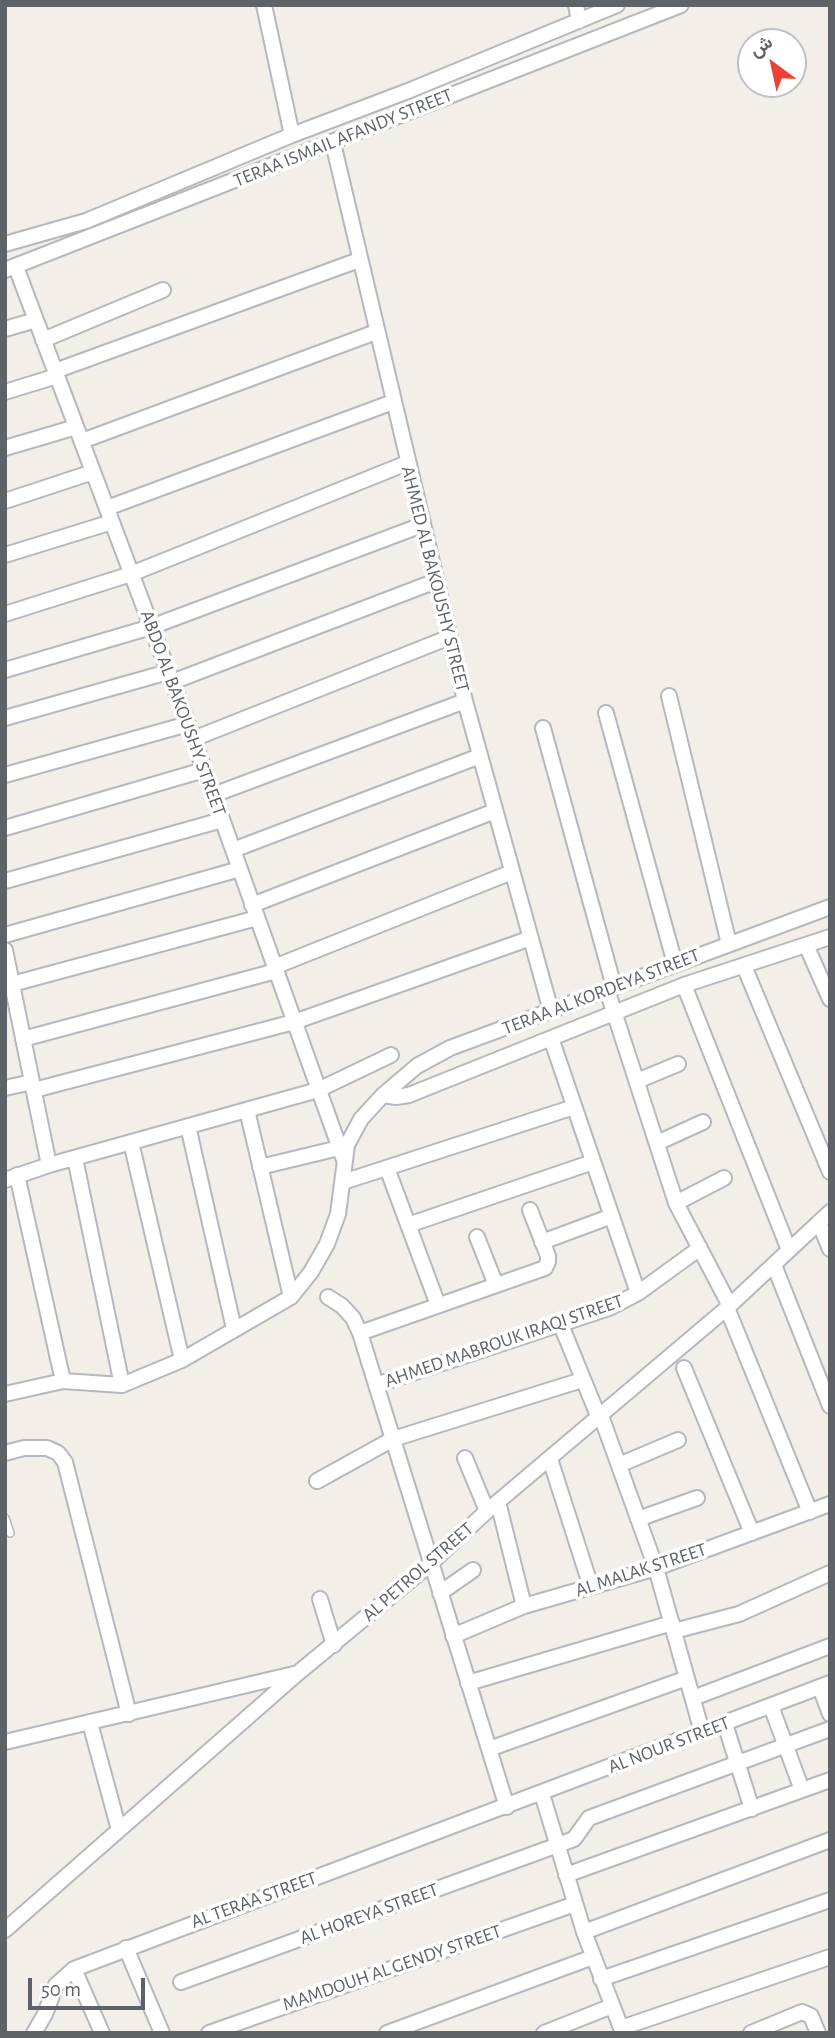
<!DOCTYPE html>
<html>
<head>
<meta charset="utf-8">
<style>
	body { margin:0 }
	#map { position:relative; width:835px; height:2038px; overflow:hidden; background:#f1efe8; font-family:"Alegreya Sans",Vazirmatn,sans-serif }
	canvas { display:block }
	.frame { position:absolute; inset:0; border:7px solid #5f6368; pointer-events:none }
	.north { position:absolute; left:737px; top:28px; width:70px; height:70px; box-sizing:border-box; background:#fff; border:2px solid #bfc1c3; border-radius:50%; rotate:327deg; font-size:19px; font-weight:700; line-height:28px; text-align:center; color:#5f6368 }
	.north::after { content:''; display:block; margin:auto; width:24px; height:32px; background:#ea4335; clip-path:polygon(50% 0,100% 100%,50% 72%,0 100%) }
	.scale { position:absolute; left:28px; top:1978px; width:117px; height:32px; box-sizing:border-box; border:4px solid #5f6368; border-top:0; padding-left:9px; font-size:21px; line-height:24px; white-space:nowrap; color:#5f6368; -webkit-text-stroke:5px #fff; paint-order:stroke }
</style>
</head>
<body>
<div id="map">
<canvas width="835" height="2038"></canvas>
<div class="frame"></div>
<div class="north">ش</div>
<div class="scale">50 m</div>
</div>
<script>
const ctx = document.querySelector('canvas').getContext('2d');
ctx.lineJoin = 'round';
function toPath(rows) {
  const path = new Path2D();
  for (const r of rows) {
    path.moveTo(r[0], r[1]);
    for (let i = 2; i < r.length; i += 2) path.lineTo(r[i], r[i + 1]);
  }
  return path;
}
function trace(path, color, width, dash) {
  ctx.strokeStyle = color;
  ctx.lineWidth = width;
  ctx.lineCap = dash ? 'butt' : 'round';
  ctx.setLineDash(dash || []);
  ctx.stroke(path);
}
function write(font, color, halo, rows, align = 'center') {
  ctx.font = font + ' "Alegreya Sans",sans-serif';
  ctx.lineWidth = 7;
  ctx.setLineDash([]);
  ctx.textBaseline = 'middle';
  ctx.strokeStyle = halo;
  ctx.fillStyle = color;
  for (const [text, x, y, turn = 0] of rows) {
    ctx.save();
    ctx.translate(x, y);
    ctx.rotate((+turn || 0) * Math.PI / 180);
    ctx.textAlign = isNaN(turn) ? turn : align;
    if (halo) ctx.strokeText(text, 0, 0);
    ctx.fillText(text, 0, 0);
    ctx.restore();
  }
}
const service = toPath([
	[5,1518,10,1533]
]);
const minor = toPath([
	[264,5,292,135],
	[576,5,579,21],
	[333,143,465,701,551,1011],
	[5,244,86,221,292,135,408,91,617,5],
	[16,267,188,724,344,1160],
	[5,270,681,5],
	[5,329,36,320],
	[43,340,163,290],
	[55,371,359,260],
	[5,392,57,376],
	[82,441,376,332],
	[5,448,76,427],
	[5,501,93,472],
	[107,508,393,402],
	[5,555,112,522],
	[5,614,131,574,407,463],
	[5,670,151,627,422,525],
	[172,682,436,581],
	[669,696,729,944],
	[606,713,675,964],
	[5,718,168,672],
	[543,728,614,987],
	[193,739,450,637],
	[5,775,188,724],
	[213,795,465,701],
	[5,828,204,770],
	[233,850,480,756],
	[5,881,222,820],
	[252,905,495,811],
	[5,935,240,869],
	[806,945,830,999],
	[5,950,49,1165],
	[744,966,830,1172],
	[274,967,512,872],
	[12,984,257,918],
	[684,985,789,1250],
	[607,990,676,1203,730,1306],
	[551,1038,638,1293],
	[23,1039,276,971],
	[637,1081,678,1064],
	[5,1088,32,1082],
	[34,1090,294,1022,531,938],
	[383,1095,396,1097,409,1095,684,985,830,937],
	[247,1110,291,1297],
	[188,1126,234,1329],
	[131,1142,182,1360],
	[657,1143,703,1122],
	[75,1158,122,1385],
	[260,1167,339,1148],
	[387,1168,438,1305],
	[17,1175,63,1381],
	[5,1180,49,1165,318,1090,391,1055],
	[343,1182,574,1107],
	[676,1203,724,1178],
	[819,1222,830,1249],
	[408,1225,593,1162],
	[477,1237,496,1285],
	[542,1242,612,1216],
	[774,1265,830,1406],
	[328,1297,342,1306,353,1318,360,1333,507,1807],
	[727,1308,810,1512],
	[561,1325,599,1418],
	[360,1333,545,1268,548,1262,548,1256,530,1210],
	[684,1368,752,1533],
	[376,1385,609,1308,638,1293,700,1248],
	[5,1394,63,1381,122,1385,182,1360,291,1297,311,1272,327,1244,338,1214,347,1145,361,1119,383,1095,417,1066,450,1048,830,907],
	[601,1416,656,1568,702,1732],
	[5,1453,24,1448,47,1448,58,1453,65,1462,129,1714],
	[465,1458,487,1511],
	[550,1459,591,1587],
	[619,1465,678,1440],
	[317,1481,393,1439,582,1380],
	[498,1502,524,1606],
	[638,1519,697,1498],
	[440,1593,473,1570],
	[320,1599,334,1645],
	[674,1631,739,1614,830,1573],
	[453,1636,524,1606,656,1568,830,1504],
	[468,1683,672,1623],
	[820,1687,830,1714],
	[693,1698,830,1646],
	[771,1706,802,1790],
	[90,1723,119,1830],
	[725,1724,752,1809],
	[5,1742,294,1674],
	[489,1749,687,1678],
	[542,1794,584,1932,623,2033],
	[566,1875,830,1780],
	[5,1930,298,1673,431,1563,487,1511,727,1308,830,1212],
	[584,1932,830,1840],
	[126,1948,162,2033],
	[74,1969,102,2033],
	[601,1979,830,1900],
	[181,1982,558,1845,574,1839,589,1818,830,1729],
	[621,2028,830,1957],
	[34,2033,45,2014,56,1985,74,1969,830,1683],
	[209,2033,575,1904],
	[387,2033,593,1957],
	[544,2033,612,2006],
	[751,2033,802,2012,811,2016,818,2033]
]);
const streetNames = [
	["TERAA ISMAIL AFANDY STREET",343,138,-22],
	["AHMED AL BAKOUSHY STREET",435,579,76],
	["ABDO AL BAKOUSHY STREET",183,713,70],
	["TERAA AL KORDEYA STREET",601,992,-21],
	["AHMED MABROUK IRAQI STREET",504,1341,-19],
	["AL MALAK STREET",641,1570,-18],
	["AL PETROL STREET",418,1572,-41],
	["AL NOUR STREET",669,1745,-21],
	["AL TERAA STREET",254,1900,-20],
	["AL HOREYA STREET",369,1914,-20],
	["MAMDOUH AL GENDY STREET",392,1968,-19]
];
trace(service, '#b5b8bc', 10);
trace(minor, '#b5b8bc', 18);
trace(service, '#fff', 7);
trace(minor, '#fff', 14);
write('19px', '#5f6368', '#fff', streetNames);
</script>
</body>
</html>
